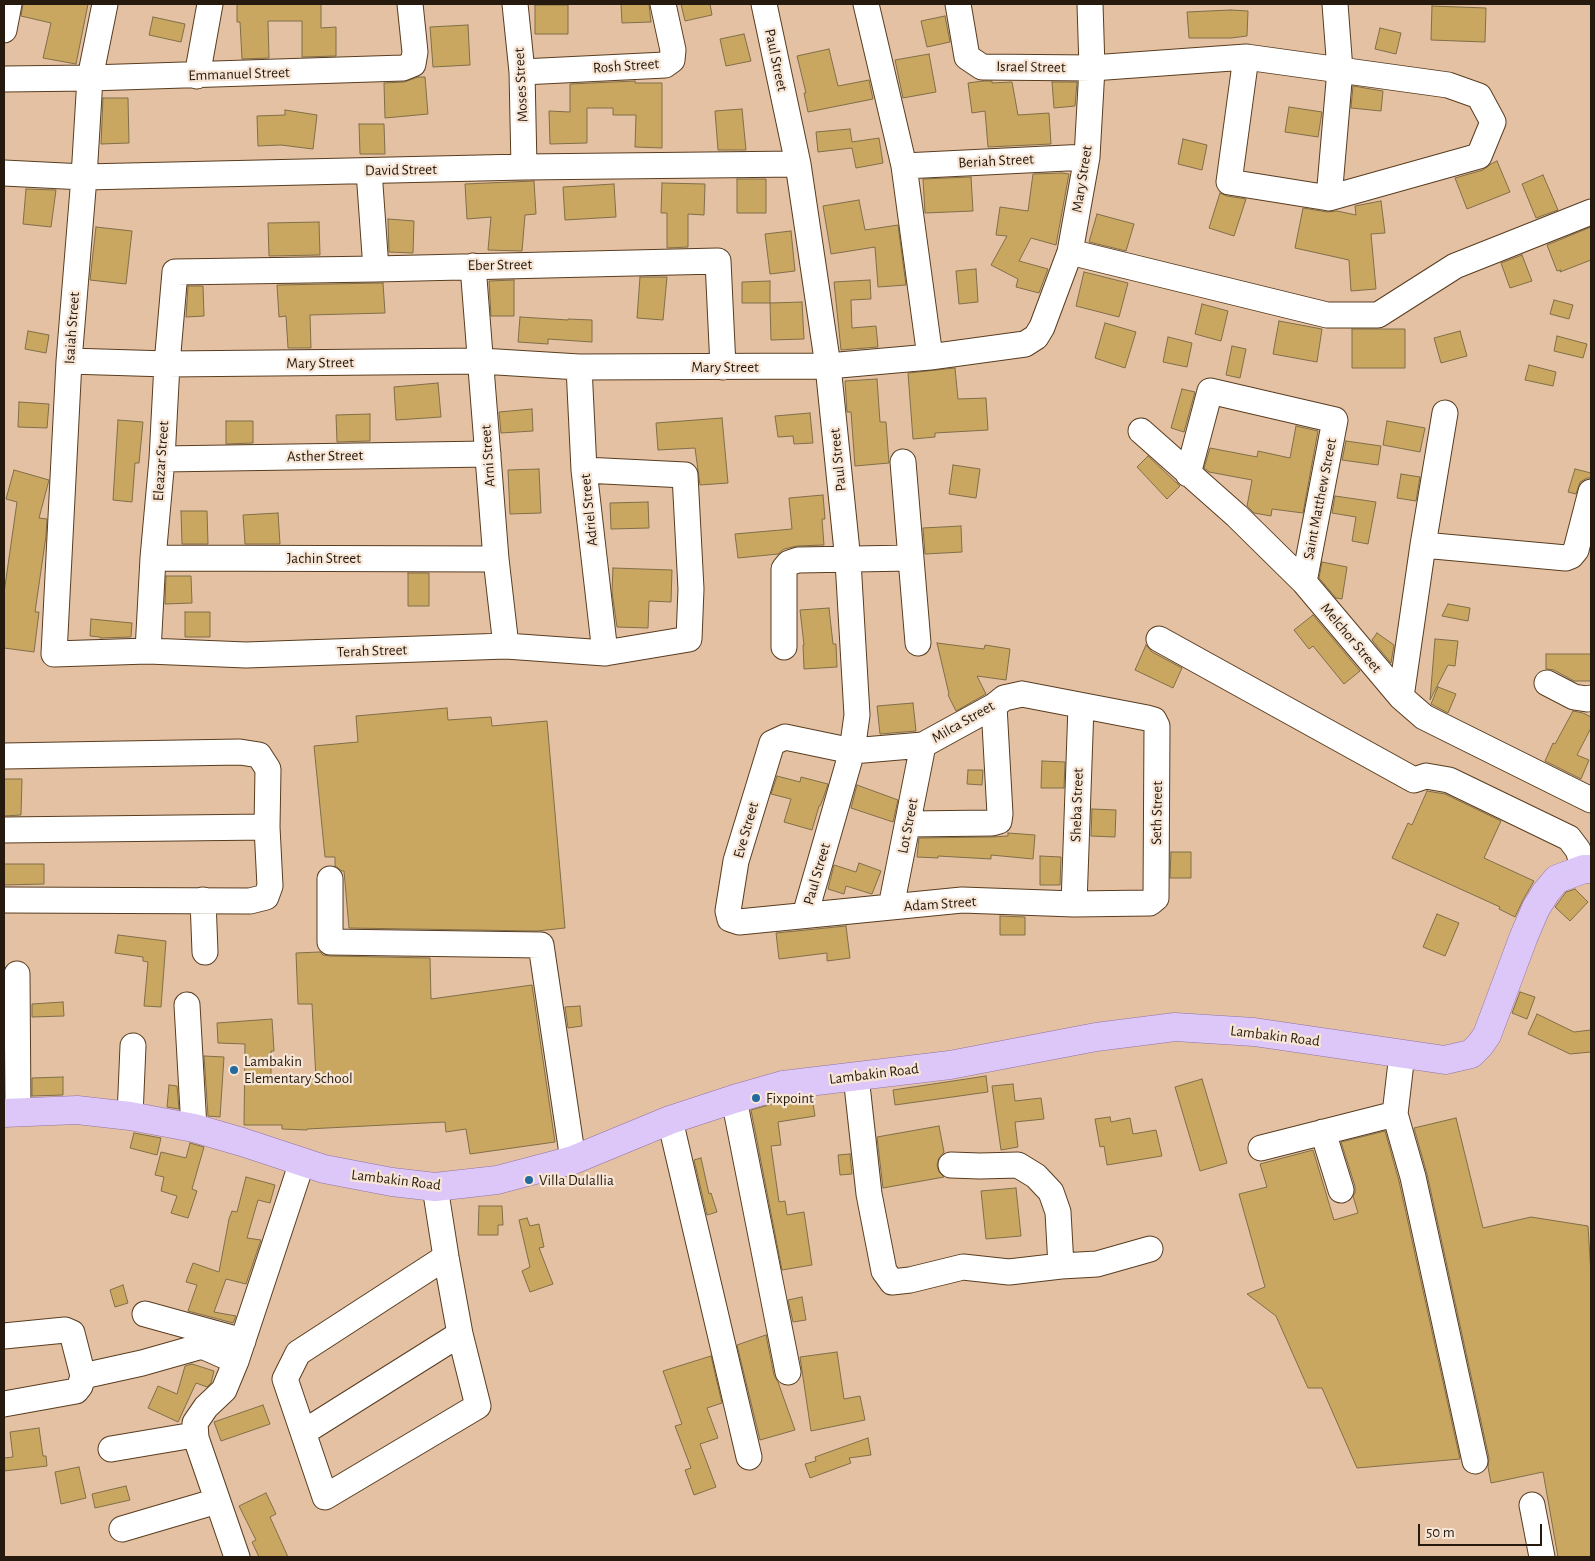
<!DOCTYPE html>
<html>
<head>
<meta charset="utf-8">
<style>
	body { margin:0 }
	#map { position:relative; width:1595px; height:1561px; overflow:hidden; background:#e4c1a2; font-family:"Alegreya Sans",sans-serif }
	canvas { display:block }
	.frame { position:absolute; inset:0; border:5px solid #261a0e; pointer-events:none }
	.scale { position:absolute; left:1418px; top:1524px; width:124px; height:22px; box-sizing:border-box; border:2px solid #261a0e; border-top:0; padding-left:6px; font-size:15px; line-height:18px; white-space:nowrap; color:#261a0e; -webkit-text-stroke:4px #f7e6d6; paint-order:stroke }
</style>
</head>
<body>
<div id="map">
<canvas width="1595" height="1561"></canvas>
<div class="frame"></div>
<div class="scale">50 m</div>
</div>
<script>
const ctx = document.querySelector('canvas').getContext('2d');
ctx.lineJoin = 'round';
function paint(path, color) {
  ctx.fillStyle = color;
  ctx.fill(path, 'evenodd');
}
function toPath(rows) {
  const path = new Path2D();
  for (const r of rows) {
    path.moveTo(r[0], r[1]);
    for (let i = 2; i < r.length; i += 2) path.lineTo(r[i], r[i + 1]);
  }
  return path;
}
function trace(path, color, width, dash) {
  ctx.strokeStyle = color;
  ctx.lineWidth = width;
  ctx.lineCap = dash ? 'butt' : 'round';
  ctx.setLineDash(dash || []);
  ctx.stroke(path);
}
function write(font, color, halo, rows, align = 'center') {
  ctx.font = font + ' "Alegreya Sans",sans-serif';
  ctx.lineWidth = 4.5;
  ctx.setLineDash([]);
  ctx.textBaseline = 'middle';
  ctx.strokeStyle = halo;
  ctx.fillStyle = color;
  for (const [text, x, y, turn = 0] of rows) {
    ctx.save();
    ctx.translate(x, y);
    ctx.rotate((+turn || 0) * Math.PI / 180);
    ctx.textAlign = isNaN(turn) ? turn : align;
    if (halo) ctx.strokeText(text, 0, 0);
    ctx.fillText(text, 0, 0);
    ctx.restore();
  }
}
const building = toPath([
	[23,4,88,4,76,64,43,58,51,23,21,16,23,4],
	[237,4,321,4,321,28,336,27,336,56,302,57,302,21,268,21,269,58,242,59,240,22,237,22,237,4],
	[621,4,649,4,651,22,622,23,621,4],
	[681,4,710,4,712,15,685,21,681,4],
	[535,5,568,5,568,34,535,34,535,5],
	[1432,6,1486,8,1485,42,1431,40,1432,6],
	[1231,10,1248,11,1247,36,1231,38,1189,38,1187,12,1231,10],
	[945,16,950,42,927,47,921,21,945,16],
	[153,17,185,24,181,42,149,35,153,17],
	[468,25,470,65,433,67,430,27,468,25],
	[1380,28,1401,33,1396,54,1375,49,1380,28],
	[744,34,751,61,726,66,720,39,744,34],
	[829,49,838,86,869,80,873,99,808,112,804,93,806,93,797,56,829,49],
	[929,54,936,92,903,98,895,60,929,54],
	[418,77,425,77,428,114,385,118,384,83,404,82,418,77],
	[635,81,635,83,662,83,662,148,635,147,636,115,613,115,613,108,587,108,587,143,550,144,549,111,570,112,570,84,635,81],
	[983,81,992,81,992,83,1012,82,1018,115,1049,113,1051,144,988,147,985,111,972,113,968,83,983,81],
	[1052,82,1077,82,1075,106,1054,108,1052,82],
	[1353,86,1383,91,1381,111,1351,108,1353,86],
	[103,98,128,98,129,143,101,144,103,98],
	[1289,107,1322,112,1318,137,1285,132,1289,107],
	[742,109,746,150,718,150,715,111,742,109],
	[285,110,317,115,313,149,281,145,258,146,257,116,285,115,285,110],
	[359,124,384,124,385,154,360,154,359,124],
	[850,129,852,142,879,138,883,163,856,168,852,148,818,152,816,132,850,129],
	[1183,139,1207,145,1202,170,1178,164,1183,139],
	[1497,161,1510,192,1467,209,1455,178,1483,170,1491,164,1497,161],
	[1062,173,1069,174,1056,245,1031,238,1019,261,1048,269,1039,293,1016,287,1018,279,991,265,1007,236,996,235,1000,207,1028,211,1033,174,1062,173],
	[1543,175,1558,210,1536,218,1522,184,1543,175],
	[971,177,973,211,925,213,923,179,971,177],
	[737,179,766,179,766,213,737,213,737,179],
	[534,181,536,214,525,215,522,251,488,250,491,217,467,219,465,184,534,181],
	[662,183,705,184,704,215,688,214,688,247,667,248,667,213,661,213,662,183],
	[614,184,616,217,565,220,563,187,614,184],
	[26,189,56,190,51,227,23,224,26,189],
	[1220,193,1227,196,1246,199,1234,236,1209,228,1220,193],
	[859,200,865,230,898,225,906,285,878,287,875,247,831,254,823,206,859,200],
	[1381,201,1385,233,1371,234,1376,289,1351,291,1349,260,1295,248,1303,208,1327,212,1337,211,1356,215,1355,206,1381,201],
	[1097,214,1134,224,1126,251,1089,242,1097,214],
	[388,219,414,221,413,253,389,252,388,219],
	[319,222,320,255,269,256,268,223,319,222],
	[96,227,132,231,126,284,90,280,96,227],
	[1591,227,1591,260,1560,272,1561,270,1557,271,1547,245,1591,227],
	[791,231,795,271,770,274,765,234,791,231],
	[1522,255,1532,281,1510,288,1501,263,1522,255],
	[976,269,978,302,959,304,956,271,976,269],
	[1084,272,1128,283,1119,317,1076,306,1084,272],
	[640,277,667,277,663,320,637,318,640,277],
	[514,280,514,316,491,316,489,281,514,280],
	[870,280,871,299,851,300,852,328,876,326,878,347,841,350,834,282,870,280],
	[770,281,770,303,742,303,742,282,770,281],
	[383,283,385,313,310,315,311,348,288,348,286,316,279,317,277,285,383,283],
	[188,286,203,286,204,316,186,317,188,286],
	[1554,300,1573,305,1569,319,1550,314,1554,300],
	[802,302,804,339,771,340,770,303,802,302],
	[1202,304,1228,311,1221,341,1195,334,1202,304],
	[520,317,568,320,568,319,592,320,592,342,548,339,548,344,518,342,520,317],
	[1279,321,1322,329,1317,362,1273,354,1279,321],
	[1105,323,1136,332,1125,368,1095,358,1105,323],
	[1352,329,1405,329,1405,368,1352,368,1352,329],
	[28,331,49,335,46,353,25,349,28,331],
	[1460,331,1467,356,1441,363,1434,338,1460,331],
	[1557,336,1587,344,1583,358,1554,351,1557,336],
	[1168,337,1192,343,1187,367,1163,362,1168,337],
	[1232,346,1246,349,1240,378,1226,375,1232,346],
	[1529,365,1556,372,1553,386,1525,380,1529,365],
	[955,368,958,399,986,398,988,430,935,433,935,437,913,439,908,373,955,368],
	[877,379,880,422,886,422,889,463,855,466,851,412,847,412,845,381,877,379],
	[438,383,441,417,396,420,394,387,438,383],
	[1182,389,1195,392,1184,432,1171,428,1182,389],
	[19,402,49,404,47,428,18,427,19,402],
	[532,409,533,431,501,433,499,412,532,409],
	[810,413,813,443,794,444,793,436,778,437,775,416,810,413],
	[370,414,370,441,337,442,336,415,370,414],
	[722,418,728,483,700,485,695,448,658,450,656,423,722,418],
	[118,420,143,422,139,463,135,463,132,502,113,500,118,420],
	[226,421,253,421,253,443,226,444,226,421],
	[1387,421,1425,428,1420,452,1383,445,1387,421],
	[1296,426,1318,431,1303,513,1272,509,1271,516,1254,513,1247,506,1252,480,1209,472,1204,468,1210,448,1257,457,1258,451,1290,458,1296,426],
	[1346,441,1381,446,1378,465,1342,460,1346,441],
	[1148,456,1180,486,1167,499,1137,467,1148,456],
	[953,465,980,469,976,498,949,494,953,465],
	[539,469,541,513,510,514,508,470,539,469],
	[1575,469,1591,473,1591,478,1587,478,1580,482,1576,494,1568,492,1575,469],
	[14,470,49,480,39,518,47,519,46,536,35,612,39,612,34,652,4,648,4,593,17,502,6,499,14,470],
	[1401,474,1420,477,1416,501,1397,498,1401,474],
	[823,495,825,519,822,519,824,545,797,546,784,549,778,554,738,558,735,534,792,529,789,498,823,495],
	[1335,496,1376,502,1368,544,1352,541,1356,517,1332,513,1335,496],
	[648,502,649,528,611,529,610,503,648,502],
	[181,511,207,511,208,544,182,544,181,511],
	[278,513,280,544,245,544,243,515,278,513],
	[961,526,962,552,925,554,923,528,961,526],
	[1322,562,1347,567,1342,599,1336,598,1319,578,1322,562],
	[613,568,672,570,671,602,649,601,648,628,617,627,612,592,613,568],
	[408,573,429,573,429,606,408,606,408,573],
	[166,576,191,576,192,603,165,604,166,576],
	[1448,604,1470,608,1468,621,1442,616,1448,604],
	[829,608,833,644,836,644,837,667,804,669,803,645,804,645,800,610,829,608],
	[185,612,210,612,210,637,185,637,185,612],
	[1313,615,1360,671,1344,684,1313,646,1309,649,1294,630,1313,615],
	[91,619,132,623,131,637,100,638,100,637,90,636,91,619],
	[1377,633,1394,645,1391,663,1372,640,1377,633],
	[1435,639,1458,641,1455,666,1448,665,1430,700,1435,639],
	[937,643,984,649,985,645,1010,649,1006,680,977,676,986,694,956,711,948,695,949,694,937,643],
	[1146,645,1152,652,1182,668,1173,688,1135,670,1146,645],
	[1546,654,1591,654,1591,681,1574,681,1554,670,1546,669,1546,654],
	[1438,687,1456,694,1448,713,1431,704,1438,687],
	[913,703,916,731,880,734,877,706,913,703],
	[447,708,448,720,491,717,492,726,547,721,565,928,537,931,349,928,344,871,342,871,335,866,335,857,325,857,314,746,358,742,356,716,447,708],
	[1573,711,1583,713,1591,717,1591,728,1577,755,1589,760,1581,779,1545,761,1553,743,1555,744,1573,711],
	[1042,761,1065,762,1064,788,1041,788,1042,761],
	[968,770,983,770,982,785,967,784,968,770],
	[777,776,800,782,801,777,828,784,823,799,820,806,819,806,812,830,784,822,791,799,771,794,777,776],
	[4,779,22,779,21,815,4,816,4,779],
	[857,785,898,800,893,822,851,808,857,785],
	[1427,791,1445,794,1501,821,1484,858,1534,881,1523,900,1515,917,1499,909,1500,907,1392,858,1408,823,1412,825,1427,791],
	[1092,809,1116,810,1115,837,1091,836,1092,809],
	[1008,833,1035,835,1033,859,991,855,991,859,938,856,938,858,917,857,919,838,992,837,1008,836,1008,833],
	[1171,852,1191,852,1191,878,1170,878,1171,852],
	[1040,856,1061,857,1060,885,1040,885,1040,856],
	[859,863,881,871,872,894,846,886,844,894,828,889,834,865,856,872,859,863],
	[4,864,44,864,44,884,4,885,4,864],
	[1575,889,1588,902,1570,921,1555,907,1566,892,1575,889],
	[1437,914,1459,923,1445,956,1423,947,1437,914],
	[1000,916,1025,917,1025,935,1000,935,1000,916],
	[846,926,850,958,827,961,827,953,779,959,776,933,846,926],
	[118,935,166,941,161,1007,144,1006,148,962,143,961,143,957,115,953,118,935],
	[320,952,323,955,330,956,430,958,431,999,532,985,555,1142,470,1154,466,1129,446,1132,445,1122,307,1129,307,1130,282,1129,282,1125,244,1125,245,1044,218,1043,217,1023,272,1019,274,1051,271,1051,271,1077,316,1079,312,1004,298,1004,296,953,320,952],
	[1520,992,1535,997,1527,1019,1512,1013,1520,992],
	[63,1002,64,1016,32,1017,32,1004,63,1002],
	[580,1006,582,1026,568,1028,565,1007,580,1006],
	[1537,1014,1574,1032,1591,1030,1591,1052,1570,1054,1528,1034,1537,1014],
	[204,1056,224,1057,220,1117,208,1116,204,1056],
	[986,1076,988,1092,895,1105,893,1090,986,1076],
	[63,1077,63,1095,32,1096,32,1078,63,1077],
	[1202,1079,1227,1163,1200,1171,1175,1087,1202,1079],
	[1013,1084,1015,1101,1041,1098,1044,1119,1015,1122,1018,1147,1001,1150,992,1086,1013,1084],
	[169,1085,177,1086,179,1109,167,1107,169,1085],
	[812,1097,815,1116,778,1122,781,1145,771,1146,779,1202,785,1201,787,1215,804,1212,812,1265,782,1270,751,1110,786,1100,812,1097],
	[1110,1117,1111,1122,1130,1118,1133,1134,1156,1130,1162,1156,1107,1165,1104,1146,1100,1147,1095,1119,1110,1117],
	[1456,1118,1483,1228,1531,1217,1588,1226,1591,1274,1591,1557,1558,1557,1543,1472,1491,1483,1488,1467,1489,1458,1427,1174,1414,1128,1456,1118],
	[939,1126,944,1152,939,1158,937,1165,939,1172,944,1177,883,1188,877,1137,939,1126],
	[1385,1131,1399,1181,1460,1459,1357,1468,1322,1388,1308,1388,1276,1316,1247,1294,1265,1287,1239,1194,1267,1187,1260,1164,1313,1150,1334,1220,1358,1213,1353,1196,1355,1193,1355,1186,1341,1142,1385,1131],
	[134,1133,161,1138,157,1155,130,1148,134,1133],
	[190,1143,204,1147,192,1189,197,1191,188,1218,171,1213,177,1196,161,1191,164,1177,155,1175,161,1152,186,1158,190,1143],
	[850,1154,852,1174,840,1175,838,1155,850,1154],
	[701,1158,709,1194,711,1193,717,1212,707,1215,694,1160,701,1158],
	[246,1177,275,1185,270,1203,258,1200,247,1238,261,1240,246,1284,226,1279,214,1312,236,1316,233,1323,188,1311,197,1285,186,1282,193,1263,219,1272,229,1219,232,1211,237,1212,246,1177],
	[1016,1188,1021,1236,986,1239,981,1191,1016,1188],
	[479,1206,502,1206,503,1225,498,1225,498,1235,478,1235,479,1206],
	[527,1218,530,1226,539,1224,544,1247,539,1248,553,1284,530,1292,522,1271,530,1267,519,1220,527,1218],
	[123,1285,128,1303,115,1307,110,1290,123,1285],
	[802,1297,806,1320,793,1322,788,1300,802,1297],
	[766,1335,774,1375,778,1382,795,1430,760,1440,737,1345,766,1335],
	[837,1352,844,1399,860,1396,865,1420,811,1431,800,1357,837,1352],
	[711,1356,722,1403,707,1408,718,1438,700,1444,716,1487,694,1495,685,1470,691,1468,675,1426,682,1424,663,1371,711,1356],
	[192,1364,214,1371,211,1383,207,1387,196,1383,178,1422,148,1408,158,1386,177,1394,185,1366,192,1364],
	[263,1405,270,1424,221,1441,214,1422,263,1405],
	[39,1428,43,1456,46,1456,47,1466,4,1471,4,1458,13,1457,10,1432,39,1428],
	[868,1438,871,1455,849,1458,851,1463,810,1478,805,1464,816,1461,815,1457,868,1438],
	[79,1467,86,1498,61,1504,55,1472,79,1467],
	[126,1486,130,1500,95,1508,92,1494,126,1486],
	[266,1493,276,1514,270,1517,288,1557,259,1557,252,1542,256,1540,239,1506,266,1493]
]);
const minor = toPath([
	[105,4,90,78,84,177,69,361,54,654,148,651,246,655,506,646,605,653,689,639,691,589,685,475,584,470],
	[515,4,522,72,524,167],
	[764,4,798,164,828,366,848,561,857,715,852,751,805,915],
	[866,4,904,166,930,357],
	[958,4,967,57,982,67,1092,68,1246,57,1448,85,1479,96,1493,122,1479,156,1329,198,1229,182,1246,57],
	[4,30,9,4],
	[522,72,665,65,672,60,673,50,663,4],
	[197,76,210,4],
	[4,79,90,78,403,68,413,64,415,52,410,4],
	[904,166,1087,157],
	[369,171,376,269],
	[4,173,84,177,524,167,798,164],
	[1329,198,1340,70,1335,4],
	[1070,252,1327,315,1378,315,1455,266,1591,212],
	[473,266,496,559,506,646],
	[69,361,167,364,481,361,579,367,828,366,930,357,1025,344,1036,337,1042,327,1070,252,1087,157,1092,68,1090,4],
	[579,367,584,470,605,653],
	[1141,431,1237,516,1304,582,1401,697,1424,717,1591,800],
	[162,459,488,454],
	[903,462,918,643],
	[1188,474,1210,391,1335,420,1304,582],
	[1423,545,1566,558,1571,556,1576,550,1591,492],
	[153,558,496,559],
	[1159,639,1414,780,1426,776,1449,780,1569,838,1578,850,1584,869],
	[784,647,784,569,789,563,798,560,911,558],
	[148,651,153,558,162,459,167,364,175,272,376,269,718,261,723,367],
	[1547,683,1574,697,1587,699,1591,698],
	[1022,694,1147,718,1154,720,1157,726,1156,898,1150,903,1074,904,962,900,739,922,730,919,728,911,736,861,772,743,785,737,852,751,923,745,994,706,1004,698,1022,694],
	[1401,697,1423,545,1445,413],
	[4,756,240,752,259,755,268,769,267,827,270,886,266,897,250,901,4,900],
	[909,824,992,823,999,821,1000,814,994,706],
	[4,830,267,827],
	[330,879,330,942,541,945,573,1160],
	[203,900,205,952],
	[1074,904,1081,706],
	[891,907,923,745],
	[17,974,18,1112],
	[187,1005,194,1128],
	[1402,1054,1395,1114,1413,1177,1475,1461],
	[856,1076,869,1194,884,1271,892,1282,910,1280,963,1267,1009,1272,1061,1266,1097,1264,1150,1249],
	[734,1099,788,1372],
	[130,1116,133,1046],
	[670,1120,749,1457],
	[1323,1132,1341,1190],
	[1261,1148,1395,1114],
	[951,1165,980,1166,1018,1165,1036,1176,1051,1192,1058,1212,1061,1266],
	[435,1187,446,1257,460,1334,478,1406,325,1497,285,1379,298,1353,446,1257],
	[145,1314,243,1341],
	[4,1336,65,1330,72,1333,83,1376,80,1386,76,1391,4,1404],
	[83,1376,142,1363,202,1346,236,1361],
	[304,1432,460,1334],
	[111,1449,188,1436,196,1438],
	[1532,1505,1542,1557],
	[122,1529,217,1501],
	[237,1557,196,1438,195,1423,206,1407,224,1390,236,1361,302,1162]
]);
const major = toPath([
	[4,1113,77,1110,130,1116,194,1128,242,1142,324,1169,392,1182,435,1187,497,1180,573,1160,670,1120,734,1099,783,1085,950,1065,1096,1037,1175,1027,1254,1032,1445,1060,1471,1054,1480,1045,1487,1035,1524,936,1536,908,1546,892,1557,879,1584,869,1591,869]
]);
const markers = [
	[234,1070,5,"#236a9e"],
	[756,1098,5,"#236a9e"],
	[529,1180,5,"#236a9e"]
];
const streetNames = [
	["Paul Street",776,60,78],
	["Rosh Street",626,66,-4],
	["Israel Street",1031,67,1],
	["Emmanuel Street",239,74,-2],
	["Moses Street",521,85,-93],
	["Beriah Street",996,161,-3],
	["David Street",401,170,-1],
	["Mary Street",1082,179,-81],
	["Eber Street",500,265,-1],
	["Isaiah Street",72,328,-86],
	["Mary Street",320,363,-1],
	["Mary Street",725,367],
	["Asther Street",325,456,-1],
	["Arni Street",488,456,-94],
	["Paul Street",838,460,-96],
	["Eleazar Street",161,461,-86],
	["Saint Matthew Street",1320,499,-79],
	["Adriel Street",589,510,-96],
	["Jachin Street",324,558],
	["Melchor Street",1351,638,50],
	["Terah Street",372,651,-2],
	["Milca Street",963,722,-30],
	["Sheba Street",1077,805,-88],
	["Seth Street",1157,813,-89],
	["Lot Street",908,826,-79],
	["Eve Street",746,830,-74],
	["Paul Street",817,874,-74],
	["Adam Street",940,904,-4],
	["Lambakin Road",1275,1036,7],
	["Lambakin Road",874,1074,-7],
	["Lambakin Road",396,1180,7]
];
const poiNames = [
	["Lambakin",244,1061],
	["Elementary School",244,1078],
	["Fixpoint",766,1098],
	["Villa Dulallia",539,1180]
];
paint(building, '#c9a761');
trace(building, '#806e48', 1);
trace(minor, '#593d20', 27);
trace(major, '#8f72a4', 29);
trace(minor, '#fff', 25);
trace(major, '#ddc7f8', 28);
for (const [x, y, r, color] of markers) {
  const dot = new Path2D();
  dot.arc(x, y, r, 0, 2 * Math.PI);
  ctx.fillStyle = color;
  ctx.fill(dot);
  trace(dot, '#f7e6d6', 2);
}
write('15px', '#261a0e', '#f7e6d6', streetNames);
write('15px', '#261a0e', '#f7e6d6', poiNames, 'left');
</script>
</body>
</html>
